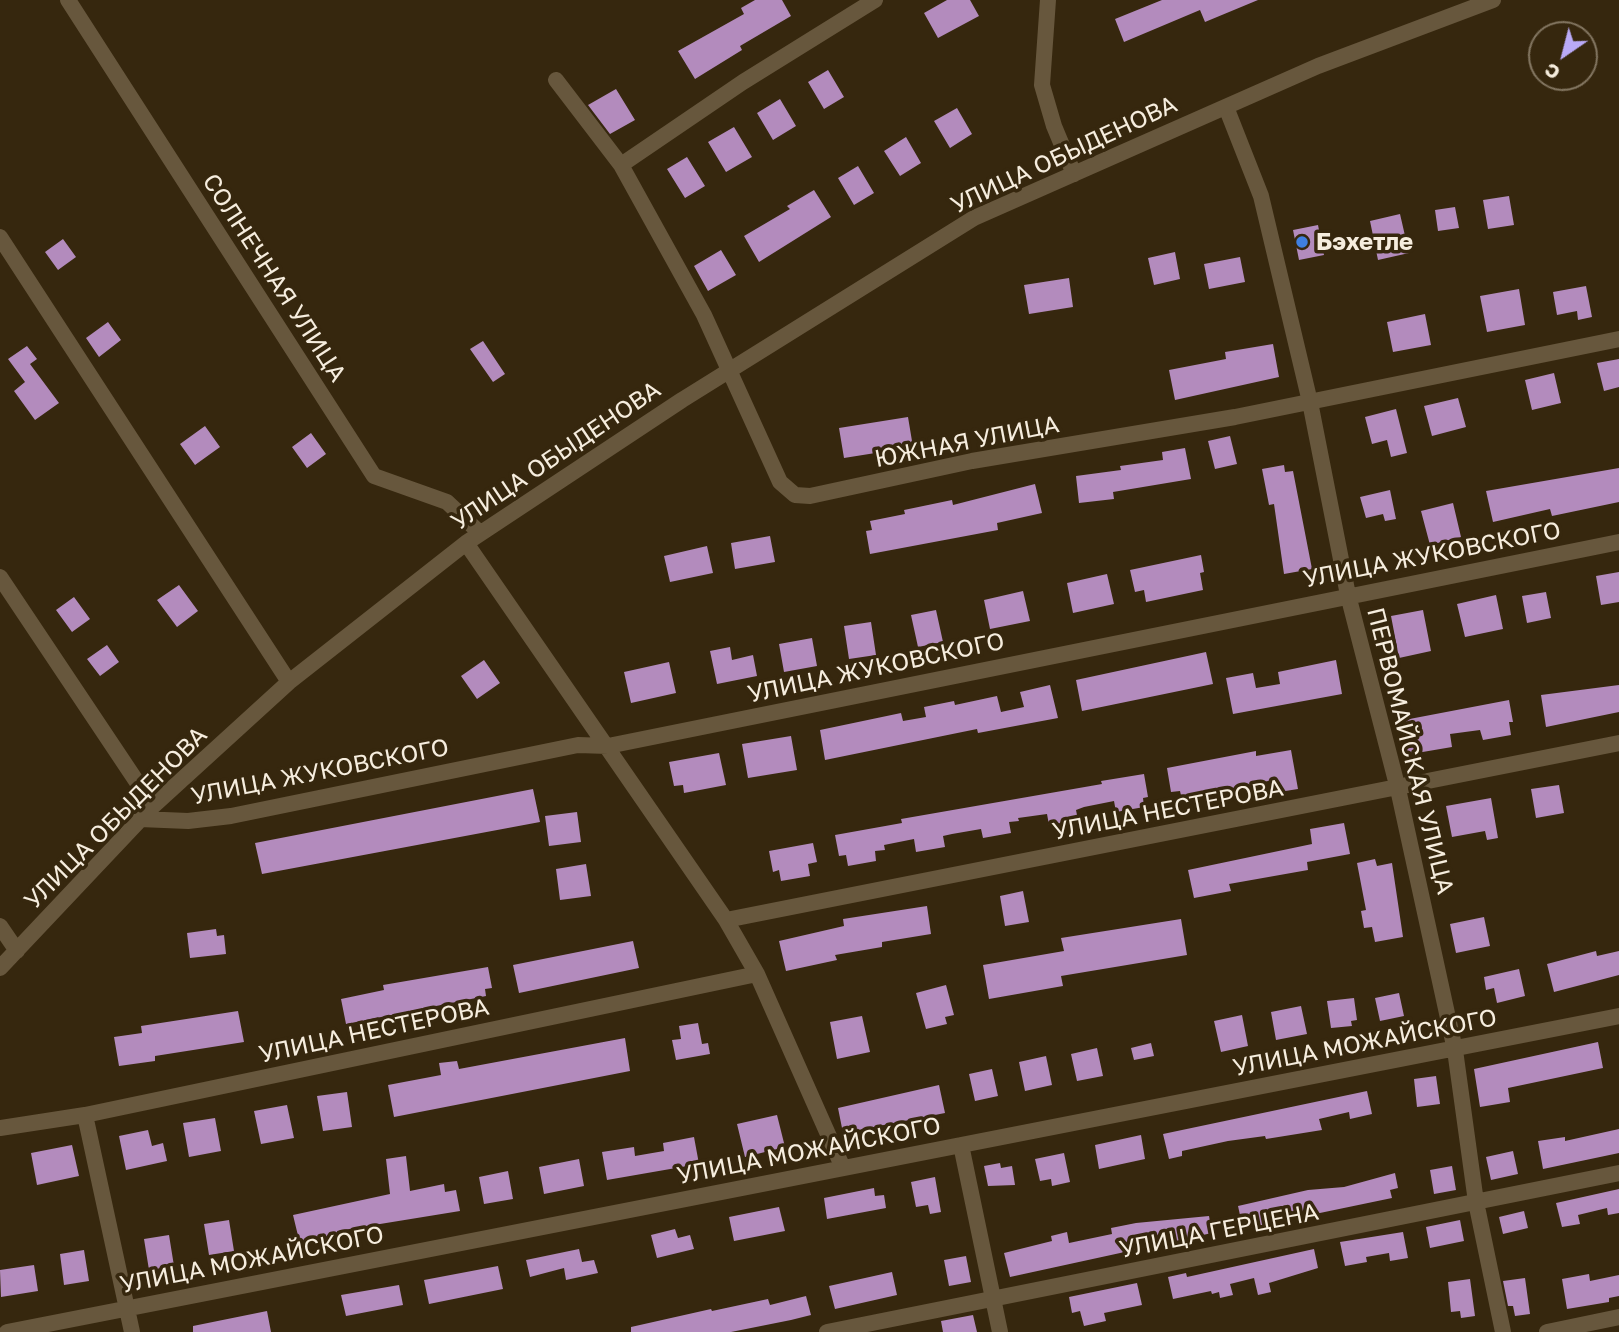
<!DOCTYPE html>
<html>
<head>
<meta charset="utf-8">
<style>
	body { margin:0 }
	#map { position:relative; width:1619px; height:1332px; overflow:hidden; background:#36270e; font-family:"Golos Text",sans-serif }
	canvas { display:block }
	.north { position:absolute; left:1528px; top:21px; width:70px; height:70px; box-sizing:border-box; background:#36270e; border:2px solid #837661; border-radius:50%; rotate:215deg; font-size:19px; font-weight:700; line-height:28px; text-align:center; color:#f6edde }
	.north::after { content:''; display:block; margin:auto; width:24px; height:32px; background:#baaaf7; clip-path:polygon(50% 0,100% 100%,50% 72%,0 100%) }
</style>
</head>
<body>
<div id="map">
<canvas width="1619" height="1332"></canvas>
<div class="north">С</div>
</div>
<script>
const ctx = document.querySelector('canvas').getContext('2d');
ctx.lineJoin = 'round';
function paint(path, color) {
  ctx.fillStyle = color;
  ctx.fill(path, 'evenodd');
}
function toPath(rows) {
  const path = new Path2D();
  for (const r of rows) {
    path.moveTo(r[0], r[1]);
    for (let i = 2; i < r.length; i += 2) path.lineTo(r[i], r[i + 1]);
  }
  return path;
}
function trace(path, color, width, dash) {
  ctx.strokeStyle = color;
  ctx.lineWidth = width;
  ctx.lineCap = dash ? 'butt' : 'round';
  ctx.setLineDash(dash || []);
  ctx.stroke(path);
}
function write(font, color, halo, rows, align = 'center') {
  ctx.font = font + ' "Golos Text",sans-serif';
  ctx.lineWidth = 7;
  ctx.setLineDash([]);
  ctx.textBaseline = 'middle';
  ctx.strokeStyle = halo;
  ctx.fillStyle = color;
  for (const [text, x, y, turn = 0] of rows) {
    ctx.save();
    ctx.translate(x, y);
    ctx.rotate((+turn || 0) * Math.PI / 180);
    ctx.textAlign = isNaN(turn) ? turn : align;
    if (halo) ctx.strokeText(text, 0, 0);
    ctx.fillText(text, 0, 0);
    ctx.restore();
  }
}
const building = toPath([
	[755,0,782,0,791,16,740,46,742,50,695,79,678,51,744,14,741,8],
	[947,0,970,0,979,16,938,38,924,13],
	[1162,0,1258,0,1205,22,1200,10,1124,42,1115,19],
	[828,70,844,97,824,109,808,82],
	[616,89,635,120,610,134,588,105],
	[780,99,796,126,773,140,757,113],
	[957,108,972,134,950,148,934,121],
	[734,127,752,157,726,172,708,142],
	[906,137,921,163,900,176,884,151],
	[687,157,705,186,685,198,667,169],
	[858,166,874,193,854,205,838,178],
	[814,190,831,217,759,262,744,236,790,209,787,206],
	[1509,196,1514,225,1488,229,1483,200],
	[1455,207,1459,228,1438,231,1435,210],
	[1400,214,1409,253,1378,260,1370,221],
	[1318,225,1324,255,1299,260,1293,230],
	[63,239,76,257,58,270,45,252],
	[721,250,736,275,708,291,694,266],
	[1175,252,1180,279,1154,285,1148,258],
	[1240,257,1245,282,1209,289,1204,264],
	[1069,278,1073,307,1029,314,1024,285],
	[1586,286,1592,317,1578,320,1577,311,1557,315,1553,292],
	[1519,289,1525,325,1487,332,1480,296],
	[1425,314,1431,345,1393,352,1387,322],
	[108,322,121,340,99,357,86,338],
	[483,341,505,374,493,382,470,349],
	[1273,344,1279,377,1175,400,1169,370,1226,359,1225,352],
	[27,346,37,359,30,364,59,403,35,420,14,391,25,382,8,359],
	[1619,359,1619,387,1604,391,1597,363],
	[1554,373,1561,403,1532,410,1525,380],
	[1458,398,1466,427,1432,436,1424,406],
	[1396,409,1407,453,1391,457,1387,440,1372,444,1365,417],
	[908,417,913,447,844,458,839,428],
	[205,426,220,447,195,465,180,444],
	[311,433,326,454,307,468,292,447],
	[1230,436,1237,464,1215,469,1208,441],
	[1185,448,1191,479,1113,492,1114,499,1079,503,1076,476,1121,470,1120,466,1163,460,1162,452],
	[1284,465,1285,472,1293,471,1312,569,1284,574,1274,504,1269,505,1262,469],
	[1619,468,1619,502,1552,516,1550,509,1493,522,1486,491],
	[1035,484,1042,513,997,523,998,530,870,554,866,531,872,530,870,521,905,514,904,510,952,500,953,505],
	[1390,490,1396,519,1385,521,1383,514,1366,518,1360,497],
	[1453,503,1461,537,1430,545,1421,511],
	[770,536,775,562,735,569,731,543],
	[707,546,713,573,670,582,664,556],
	[1201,555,1204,572,1200,573,1203,590,1146,602,1144,590,1135,592,1130,570],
	[1619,572,1619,602,1601,605,1596,576],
	[1107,574,1114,604,1073,613,1067,583],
	[179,585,198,611,177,627,157,600],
	[1023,591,1030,621,990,629,984,600],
	[1546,592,1551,618,1527,623,1522,596],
	[1496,595,1503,629,1465,637,1457,604],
	[74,597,90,619,72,632,56,610],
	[936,610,943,642,918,647,911,615],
	[1423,610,1431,651,1399,658,1391,616],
	[871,622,876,655,849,659,844,626],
	[812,638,817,666,784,672,779,644],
	[107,645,119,662,100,676,87,659],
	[730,647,732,660,753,655,757,676,717,684,710,651],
	[1206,652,1213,684,1082,711,1076,680],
	[484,660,500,683,477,699,461,676],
	[1336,660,1342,694,1233,714,1226,678,1253,673,1256,688,1280,684,1278,672],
	[669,662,676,693,631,703,624,672],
	[1050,685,1058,718,978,733,977,729,825,760,820,730,901,713,903,721,926,717,924,707,954,701,955,705,997,696,1001,712,1024,707,1020,692],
	[1619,685,1619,712,1546,727,1541,695],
	[1509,700,1513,722,1509,722,1511,735,1483,740,1480,730,1450,734,1452,747,1405,755,1399,721],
	[791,736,797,770,748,778,742,744],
	[1291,750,1298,789,1279,792,1277,779,1182,800,1180,791,1171,792,1167,768,1256,751,1256,756],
	[719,753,726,785,684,793,683,785,674,786,669,762],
	[1144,774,1148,797,1143,798,1144,807,1116,812,1114,801,1084,807,1076,810,1078,820,1049,825,1047,814,1018,818,1019,821,1009,822,1011,833,983,838,981,829,952,834,943,836,945,847,916,852,914,839,884,845,885,850,875,851,876,861,848,866,846,855,839,856,835,835,902,823,901,819,1102,784,1101,781],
	[1559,785,1564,813,1536,818,1531,789],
	[533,789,540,822,262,874,255,843],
	[1491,798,1498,838,1487,840,1485,831,1452,837,1446,806],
	[577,812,581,842,549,846,545,816],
	[1344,823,1350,854,1307,862,1308,870,1229,884,1231,891,1194,898,1188,870,1312,844,1310,829],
	[813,843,817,862,808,864,810,876,781,881,779,870,773,872,769,851],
	[1375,859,1377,866,1392,863,1403,937,1375,942,1372,927,1364,928,1361,911,1366,910,1357,863],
	[586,864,591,896,560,900,556,869],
	[1023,891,1029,922,1005,926,1000,896],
	[927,906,931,934,882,942,882,947,835,955,837,960,786,971,779,941,844,926,843,919],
	[1484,917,1490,946,1456,953,1450,924],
	[1181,919,1187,955,1061,976,1063,986,989,999,983,965,1064,951,1061,938],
	[216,929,217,936,224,935,226,954,190,958,187,933],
	[633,941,639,968,519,993,513,965],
	[1596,951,1597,956,1619,951,1619,975,1554,992,1547,964],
	[488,967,492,988,485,989,486,996,346,1024,341,999,384,990,383,985],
	[1519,969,1525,996,1497,1003,1494,988,1486,990,1484,977],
	[946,985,954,1015,945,1017,947,1024,926,1029,916,993],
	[1399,993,1404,1016,1380,1021,1375,998],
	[1354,998,1357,1020,1351,1021,1352,1026,1331,1028,1327,1001],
	[1301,1006,1307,1034,1276,1040,1271,1012],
	[238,1011,244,1042,155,1056,155,1061,119,1066,114,1037,142,1033,141,1026],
	[1242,1015,1248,1046,1221,1052,1214,1021],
	[862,1016,870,1052,837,1059,830,1022],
	[698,1023,702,1044,708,1043,710,1054,676,1060,672,1040,681,1039,679,1026],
	[625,1038,630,1071,394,1117,388,1085,441,1075,439,1063,457,1061,459,1069],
	[1598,1042,1603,1068,1508,1088,1510,1102,1480,1107,1474,1069],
	[1151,1043,1154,1056,1134,1060,1131,1048],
	[1097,1048,1103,1076,1077,1081,1071,1054],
	[1046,1056,1052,1085,1025,1091,1019,1062],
	[992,1069,998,1096,975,1101,969,1074],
	[1436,1076,1440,1104,1417,1107,1414,1079],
	[939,1085,945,1113,843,1133,838,1108],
	[1367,1091,1372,1114,1350,1119,1349,1112,1319,1119,1322,1130,1266,1139,1265,1136,1228,1141,1182,1151,1182,1156,1169,1159,1163,1134],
	[347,1092,352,1127,323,1131,317,1096],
	[287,1105,294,1138,261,1144,254,1111],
	[777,1115,785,1147,745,1157,737,1124],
	[215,1118,221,1151,189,1157,183,1123],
	[1619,1129,1619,1153,1543,1169,1538,1141,1565,1137,1565,1141],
	[148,1130,152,1146,163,1143,167,1161,126,1170,119,1136],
	[1141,1135,1145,1159,1099,1169,1095,1145],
	[694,1137,699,1164,607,1180,602,1152,634,1147,635,1156,664,1151,663,1143],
	[72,1145,79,1176,37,1185,31,1153],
	[1513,1151,1518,1174,1491,1180,1486,1157],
	[1064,1153,1070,1182,1052,1186,1051,1179,1040,1181,1035,1159],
	[406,1156,410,1191,444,1184,445,1192,456,1190,460,1211,337,1231,338,1236,300,1244,293,1215,390,1194,386,1159],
	[579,1159,584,1186,544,1194,539,1167],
	[1000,1163,1001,1168,1012,1166,1015,1185,988,1186,984,1166],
	[1452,1166,1456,1190,1434,1194,1430,1170],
	[508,1171,513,1199,484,1204,479,1177],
	[1395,1173,1398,1188,1390,1190,1392,1198,1243,1229,1238,1206,1308,1190,1344,1187],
	[935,1177,941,1212,930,1214,928,1205,916,1207,911,1182],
	[874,1188,875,1196,884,1195,886,1208,827,1219,824,1198],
	[1619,1189,1619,1213,1608,1215,1607,1208,1578,1215,1580,1224,1562,1227,1556,1203],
	[779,1207,785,1231,734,1241,729,1217],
	[1524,1211,1528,1228,1503,1234,1499,1217],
	[1209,1216,1212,1233,1010,1277,1004,1253,1052,1241,1051,1236,1067,1232,1069,1243,1112,1234,1111,1228,1136,1223],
	[229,1220,234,1251,209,1255,204,1224],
	[1460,1220,1464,1241,1430,1248,1426,1227],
	[675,1229,678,1238,690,1235,694,1249,657,1258,651,1235],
	[1403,1232,1408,1258,1390,1261,1389,1253,1366,1257,1367,1262,1345,1266,1340,1242],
	[169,1235,174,1266,149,1270,144,1239],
	[579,1249,582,1262,594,1260,598,1273,566,1280,564,1268,530,1277,526,1260],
	[1314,1249,1318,1268,1269,1283,1271,1292,1258,1295,1254,1278,1230,1284,1233,1295,1220,1298,1219,1292,1212,1294,1211,1291,1173,1299,1168,1277,1186,1273,1187,1277],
	[84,1250,89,1281,64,1285,60,1254],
	[966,1256,971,1282,949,1286,944,1260],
	[34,1265,38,1291,1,1297,0,1270],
	[498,1266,503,1289,429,1304,424,1280],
	[892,1272,897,1295,835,1309,829,1286],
	[1589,1274,1590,1281,1619,1275,1619,1296,1609,1298,1609,1302,1567,1309,1562,1279],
	[1525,1278,1530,1314,1515,1316,1513,1306,1508,1306,1503,1281],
	[1470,1279,1475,1316,1461,1318,1460,1311,1451,1312,1448,1282],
	[1137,1283,1142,1305,1104,1313,1106,1321,1084,1326,1080,1311,1072,1313,1069,1297],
	[399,1285,403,1305,346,1316,341,1295],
	[806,1296,811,1315,791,1320,731,1332,631,1332,631,1327,711,1309,712,1311,768,1299,770,1305],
	[267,1311,271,1332,193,1332,193,1326],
	[973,1315,977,1332,943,1332,941,1321]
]);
const minor = toPath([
	[68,0,374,476,447,502,480,533],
	[1048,0,1042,85,1054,126,1074,174],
	[556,80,621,165,704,315,780,482,795,495,810,496,972,461,1235,417,1619,339],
	[1226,107,1261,196,1310,402,1348,595,1398,789,1455,1050,1476,1202,1503,1332],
	[621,165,743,82,875,0],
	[0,237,289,682],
	[466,543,726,920,757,974,843,1168],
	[0,577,153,806],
	[140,819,188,821,231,816,578,745,608,746,1619,542],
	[726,920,1619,743],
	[0,926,17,951],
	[0,968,153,806,289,682,466,543,682,400,974,218,1318,66,1493,0],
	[85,1115,132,1332],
	[0,1128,85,1115,757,974],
	[961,1145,1000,1332],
	[7,1332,1619,1016],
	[827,1332,1619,1173],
	[1547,1332,1619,1317]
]);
const markers = [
	[1302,242,7,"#3f7fe0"]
];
const streetNames = [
	["УЛИЦА ОБЫДЕНОВА",1064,155,-25],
	["СОЛНЕЧНАЯ УЛИЦА",274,278,57],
	["ЮЖНАЯ УЛИЦА",967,442,-11],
	["УЛИЦА ОБЫДЕНОВА",556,456,-34],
	["УЛИЦА ЖУКОВСКОГО",1432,555,-11],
	["УЛИЦА ЖУКОВСКОГО",876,668,-12],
	["ПЕРВОМАЙСКАЯ УЛИЦА",1410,751,76],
	["УЛИЦА ЖУКОВСКОГО",320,772,-11],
	["УЛИЦА НЕСТЕРОВА",1168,810,-11],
	["УЛИЦА ОБЫДЕНОВА",116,818,-45],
	["УЛИЦА НЕСТЕРОВА",374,1031,-12],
	["УЛИЦА МОЖАЙСКОГО",1365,1043,-11],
	["УЛИЦА МОЖАЙСКОГО",809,1151,-11],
	["УЛИЦА ГЕРЦЕНА",1219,1231,-11],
	["УЛИЦА МОЖАЙСКОГО",252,1260,-11]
];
const poiNames = [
	["Бэхетле",1316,242]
];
paint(building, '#b38bbd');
trace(minor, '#67573d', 16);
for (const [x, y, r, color] of markers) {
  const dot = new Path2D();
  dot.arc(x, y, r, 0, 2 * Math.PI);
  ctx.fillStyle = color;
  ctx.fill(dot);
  trace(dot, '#36270e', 2.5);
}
write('24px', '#f6edde', '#36270e', streetNames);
write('bold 24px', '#f6edde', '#36270e', poiNames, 'left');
</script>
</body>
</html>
